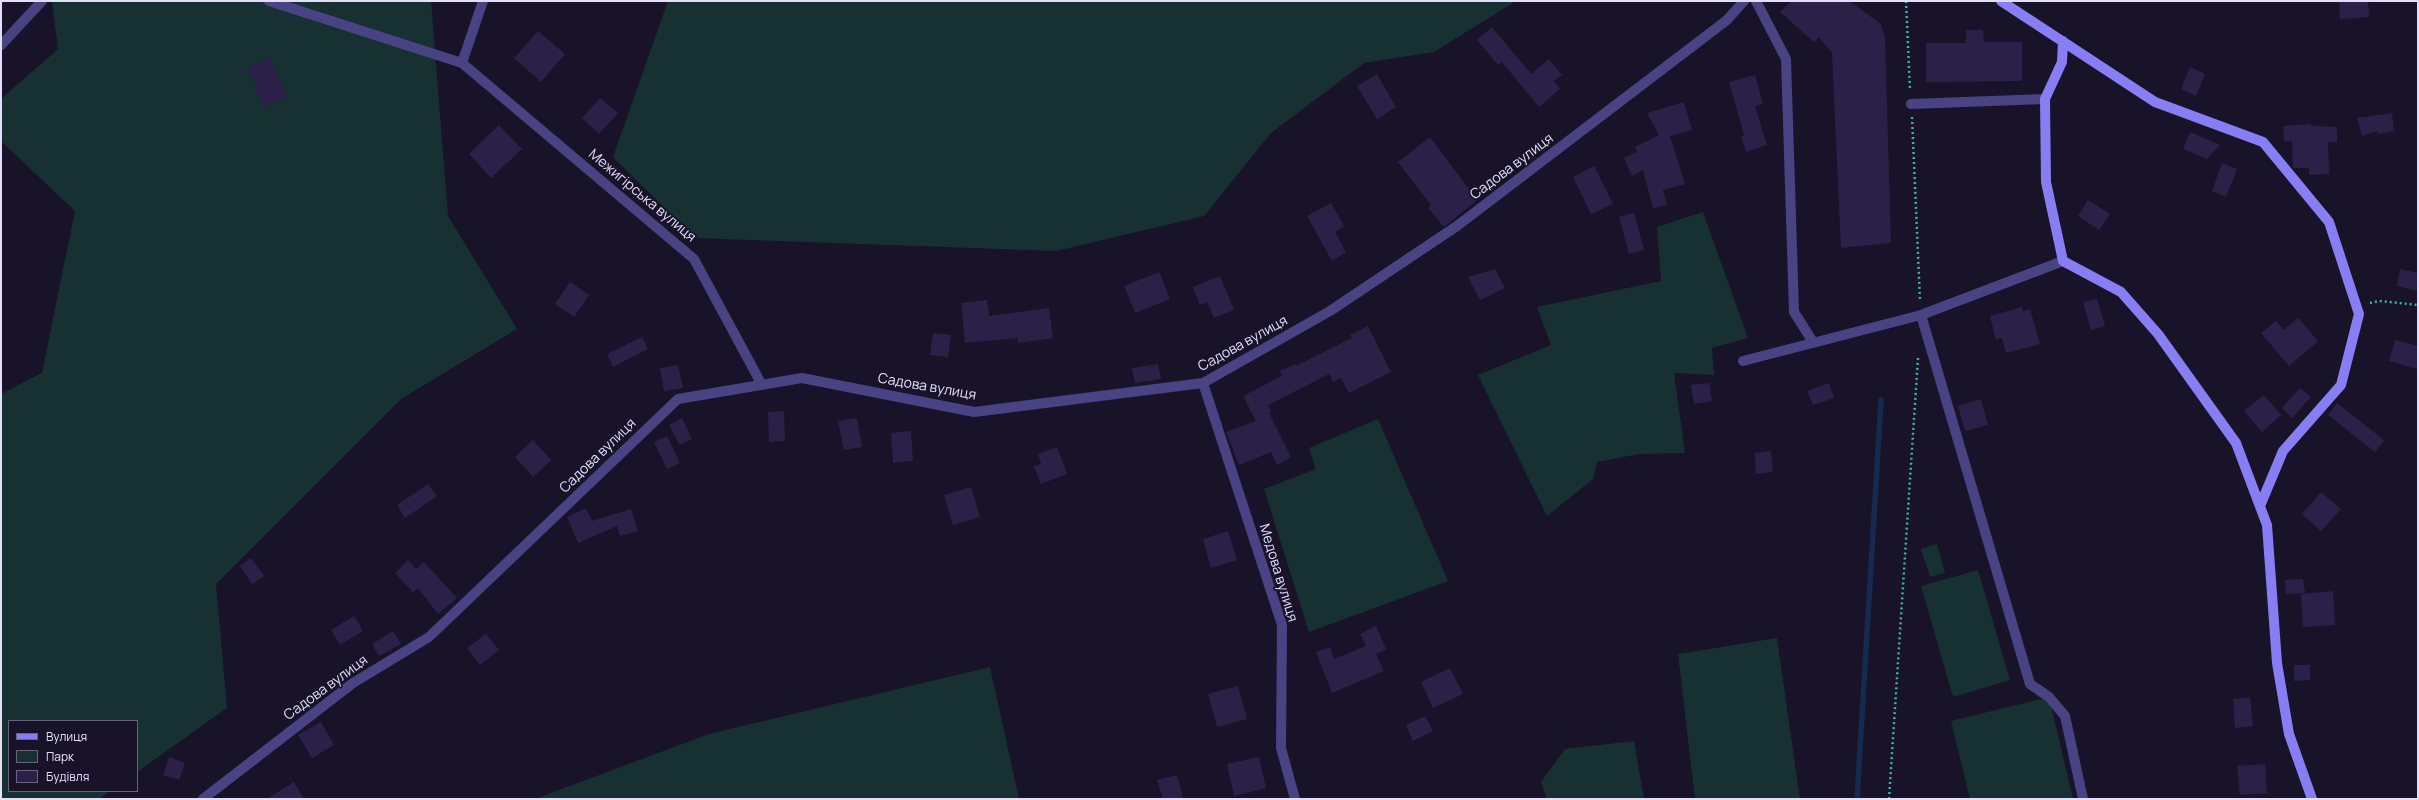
<!DOCTYPE html>
<html>
<head>
<meta charset="utf-8">
<style>
	body { margin:0 }
	#map { position:relative; width:2419px; height:800px; overflow:hidden; background:#181329; font-family:Manrope,sans-serif }
	canvas { display:block }
	.frame { position:absolute; inset:0; border:2px solid #e3defc; pointer-events:none }
	.legend { position:absolute; left:8px; top:720px; width:130px; height:72px; box-sizing:border-box; background:#181329; border:1px solid #69647d; margin:0; padding:5px 7px; list-style:none; font-size:12px; color:#e3defc }
	.legend li { display:flex; align-items:center; gap:8px; height:20px }
	.legend b { width:20px; border:1px solid #69647d }
</style>
</head>
<body>
<div id="map">
<canvas width="2419" height="800"></canvas>
<div class="frame"></div>
<ul class="legend">
<li><b style="height:5px;background:#887ef3"></b>Вулиця</li>
<li><b style="height:11px;background:#173132"></b>Парк</li>
<li><b style="height:11px;background:#2b2148"></b>Будівля</li>
</ul>
</div>
<script>
const ctx = document.querySelector('canvas').getContext('2d');
ctx.lineJoin = 'round';
function paint(path, color) {
  ctx.fillStyle = color;
  ctx.fill(path, 'evenodd');
}
function toPath(rows) {
  const path = new Path2D();
  for (const r of rows) {
    path.moveTo(r[0], r[1]);
    for (let i = 2; i < r.length; i += 2) path.lineTo(r[i], r[i + 1]);
  }
  return path;
}
function trace(path, color, width, dash) {
  ctx.strokeStyle = color;
  ctx.lineWidth = width;
  ctx.lineCap = dash ? 'butt' : 'round';
  ctx.setLineDash(dash || []);
  ctx.stroke(path);
}
function write(font, color, halo, rows, align = 'center') {
  ctx.font = font + ' Manrope,sans-serif';
  ctx.lineWidth = 3.5;
  ctx.setLineDash([]);
  ctx.textBaseline = 'middle';
  ctx.strokeStyle = halo;
  ctx.fillStyle = color;
  for (const [text, x, y, turn = 0] of rows) {
    ctx.save();
    ctx.translate(x, y);
    ctx.rotate((+turn || 0) * Math.PI / 180);
    ctx.textAlign = isNaN(turn) ? turn : align;
    if (halo) ctx.strokeText(text, 0, 0);
    ctx.fillText(text, 0, 0);
    ctx.restore();
  }
}
const green = toPath([
	[52,1,431,1,448,216,517,329,401,399,216,584,227,708,137,772,137,721,9,721,9,791,110,791,99,799,1,799,1,394,42,373,75,211,1,141,1,99,58,49],
	[668,1,1516,1,1434,52,1364,63,1271,133,1204,216,1056,251,695,238,613,157],
	[1703,212,1748,338,1712,348,1714,375,1674,373,1685,453,1639,454,1597,462,1593,479,1547,516,1478,375,1551,345,1537,307,1661,281,1657,227],
	[1378,419,1448,581,1309,632,1264,489,1316,469,1309,448],
	[1937,544,1945,573,1930,577,1921,549],
	[1978,570,2010,680,1953,697,1921,586],
	[1777,638,1800,799,1695,799,1678,654],
	[990,667,1019,799,535,799,709,734],
	[2049,697,2073,799,1970,799,1951,721],
	[1634,741,1644,799,1547,799,1541,782,1565,749]
]);
const stream = toPath([
	[1857,799,1881,400]
]);
const building = toPath([
	[1791,1,1849,1,1881,24,1885,38,1891,243,1841,248,1832,53,1819,37,1814,42,1780,12],
	[2339,1,2368,1,2369,17,2340,19],
	[1492,27,1531,74,1549,59,1562,75,1554,81,1560,89,1539,107,1502,62,1498,65,1477,40],
	[1966,30,1983,30,1984,42,2022,42,2022,81,1926,82,1926,43,1966,43],
	[538,31,565,54,541,82,514,58],
	[271,58,287,98,264,107,247,68],
	[2190,67,2205,74,2196,96,2181,89],
	[1377,74,1396,107,1377,119,1357,86],
	[1755,75,1763,104,1755,106,1767,145,1746,152,1741,136,1744,135,1729,82],
	[600,98,618,113,599,134,582,118],
	[1684,102,1692,130,1670,136,1685,184,1663,190,1667,205,1653,208,1643,170,1632,176,1624,158,1637,152,1635,147,1659,135,1647,113],
	[2392,113,2394,131,2378,134,2377,131,2362,136,2357,118],
	[2311,124,2311,126,2337,127,2337,142,2328,142,2329,174,2309,175,2309,168,2293,168,2292,141,2284,141,2283,126],
	[499,125,522,149,491,178,469,154],
	[2190,132,2220,145,2207,159,2183,149],
	[1430,137,1477,200,1444,227,1428,208,1431,205,1398,162],
	[2222,163,2237,169,2226,197,2212,191],
	[1594,166,1613,204,1591,214,1573,177],
	[2088,200,2110,214,2099,230,2078,216],
	[1331,203,1344,226,1335,232,1346,252,1332,261,1307,216],
	[1634,213,1644,250,1629,254,1619,217],
	[1495,269,1505,288,1480,300,1468,277],
	[2400,269,2418,273,2418,291,2397,286],
	[1159,272,1170,299,1135,313,1124,286],
	[1220,276,1234,310,1214,318,1207,302,1200,305,1193,287],
	[570,282,589,295,574,317,555,304],
	[2097,299,2105,326,2091,330,2083,302],
	[987,300,989,316,1049,308,1053,338,1018,343,1017,338,965,343,961,303],
	[2022,307,2023,311,2030,309,2040,344,2006,353,2002,338,1996,340,1990,316],
	[2298,318,2318,341,2289,366,2261,333,2276,321,2284,330],
	[1368,326,1391,372,1349,393,1341,378,1333,382,1329,374,1268,405,1271,412,1269,413,1291,457,1277,465,1271,452,1239,465,1226,432,1256,421,1243,396,1282,376,1280,371,1295,364,1296,366,1352,338,1350,335],
	[933,333,951,335,948,357,930,355],
	[642,337,648,349,613,367,607,354],
	[2395,340,2418,346,2418,369,2389,361],
	[1158,364,1161,379,1135,383,1132,368],
	[678,365,683,388,664,391,660,368],
	[1709,383,1712,401,1694,404,1691,385],
	[1829,383,1834,398,1813,405,1807,391],
	[2300,388,2311,397,2292,418,2282,408],
	[2264,395,2281,415,2262,432,2244,411],
	[1981,399,1988,425,1965,431,1958,406],
	[2337,403,2384,440,2375,452,2328,415],
	[784,411,785,441,769,442,768,412],
	[682,418,692,439,680,445,669,425],
	[857,418,862,447,844,450,838,421],
	[911,431,913,461,893,463,891,433],
	[667,436,680,463,667,469,654,442],
	[533,440,551,460,533,477,515,457],
	[1057,447,1067,474,1041,484,1034,466,1041,464,1038,454],
	[1771,451,1773,472,1756,474,1755,453],
	[428,484,437,496,405,518,397,505],
	[971,487,980,517,953,525,944,495],
	[2321,492,2341,509,2321,531,2302,514],
	[586,508,592,521,631,509,638,531,620,536,617,526,578,543,567,517],
	[1228,531,1237,560,1211,568,1203,539],
	[251,558,264,576,252,584,240,566],
	[408,560,416,569,424,562,457,598,438,614,418,588,413,592,395,573],
	[2303,579,2305,593,2286,594,2285,580],
	[2333,591,2335,625,2303,627,2301,594],
	[354,616,363,631,340,645,331,630],
	[1376,626,1386,649,1376,654,1384,671,1332,693,1316,652,1330,647,1334,659,1366,646,1360,634],
	[393,631,401,644,379,656,372,644],
	[486,634,499,650,480,665,467,648],
	[2294,665,2310,665,2310,680,2294,681],
	[1450,668,1463,694,1433,708,1421,682],
	[1238,686,1247,719,1217,727,1208,694],
	[2250,697,2253,726,2235,728,2233,699],
	[1425,716,1433,731,1413,741,1406,725],
	[321,722,334,745,312,758,298,735],
	[169,757,185,763,179,780,163,775],
	[1259,757,1266,788,1234,796,1227,764],
	[2265,764,2267,793,2240,795,2237,766],
	[1177,775,1183,799,1163,799,1157,780],
	[294,782,304,799,267,799]
]);
const path = toPath([
	[1906,1,1910,90],
	[1912,117,1920,300],
	[2370,303,2379,301,2418,305],
	[1889,799,1918,358]
]);
const lane = toPath([
	[1756,1,1786,59,1794,312,1813,342],
	[1911,104,2045,99],
	[1743,361,1921,315,2030,684,2049,697,2065,716,2083,799]
]);
const street = toPath([
	[269,1,462,63,694,259,762,385],
	[1,45,42,1],
	[462,63,483,1],
	[1921,315,2063,261],
	[1203,383,1282,625,1281,748,1295,799],
	[203,799,353,683,429,637,678,399,802,378,974,412,1203,383,1330,311,1457,226,1727,20,1744,1]
]);
const secondary = toPath([
	[2001,1,2155,102,2263,142,2329,222,2359,314,2341,385,2283,451,2260,506],
	[2063,41,2062,62,2045,99,2046,182,2063,261,2121,292,2158,334,2236,443,2267,525,2277,663,2289,734,2312,799]
]);
const streetNames = [
	["Садова вулиця",1512,167,-37],
	["Межигірська вулиця",642,196,40],
	["Садова вулиця",1243,344,-29],
	["Садова вулиця",927,387,10],
	["Садова вулиця",598,456,-44],
	["Медова вулиця",1278,573,73],
	["Садова вулиця",326,688,-36]
];
paint(green, '#173132');
trace(stream, '#16294e', 5.5);
paint(building, '#2b2148');
trace(path, '#3db1b1', 2.5, [2, 3]);
trace(lane, '#494383', 10);
trace(street, '#494383', 10);
trace(secondary, '#887ef3', 10);
write('14px', '#e3defc', '#181329', streetNames);
</script>
</body>
</html>
